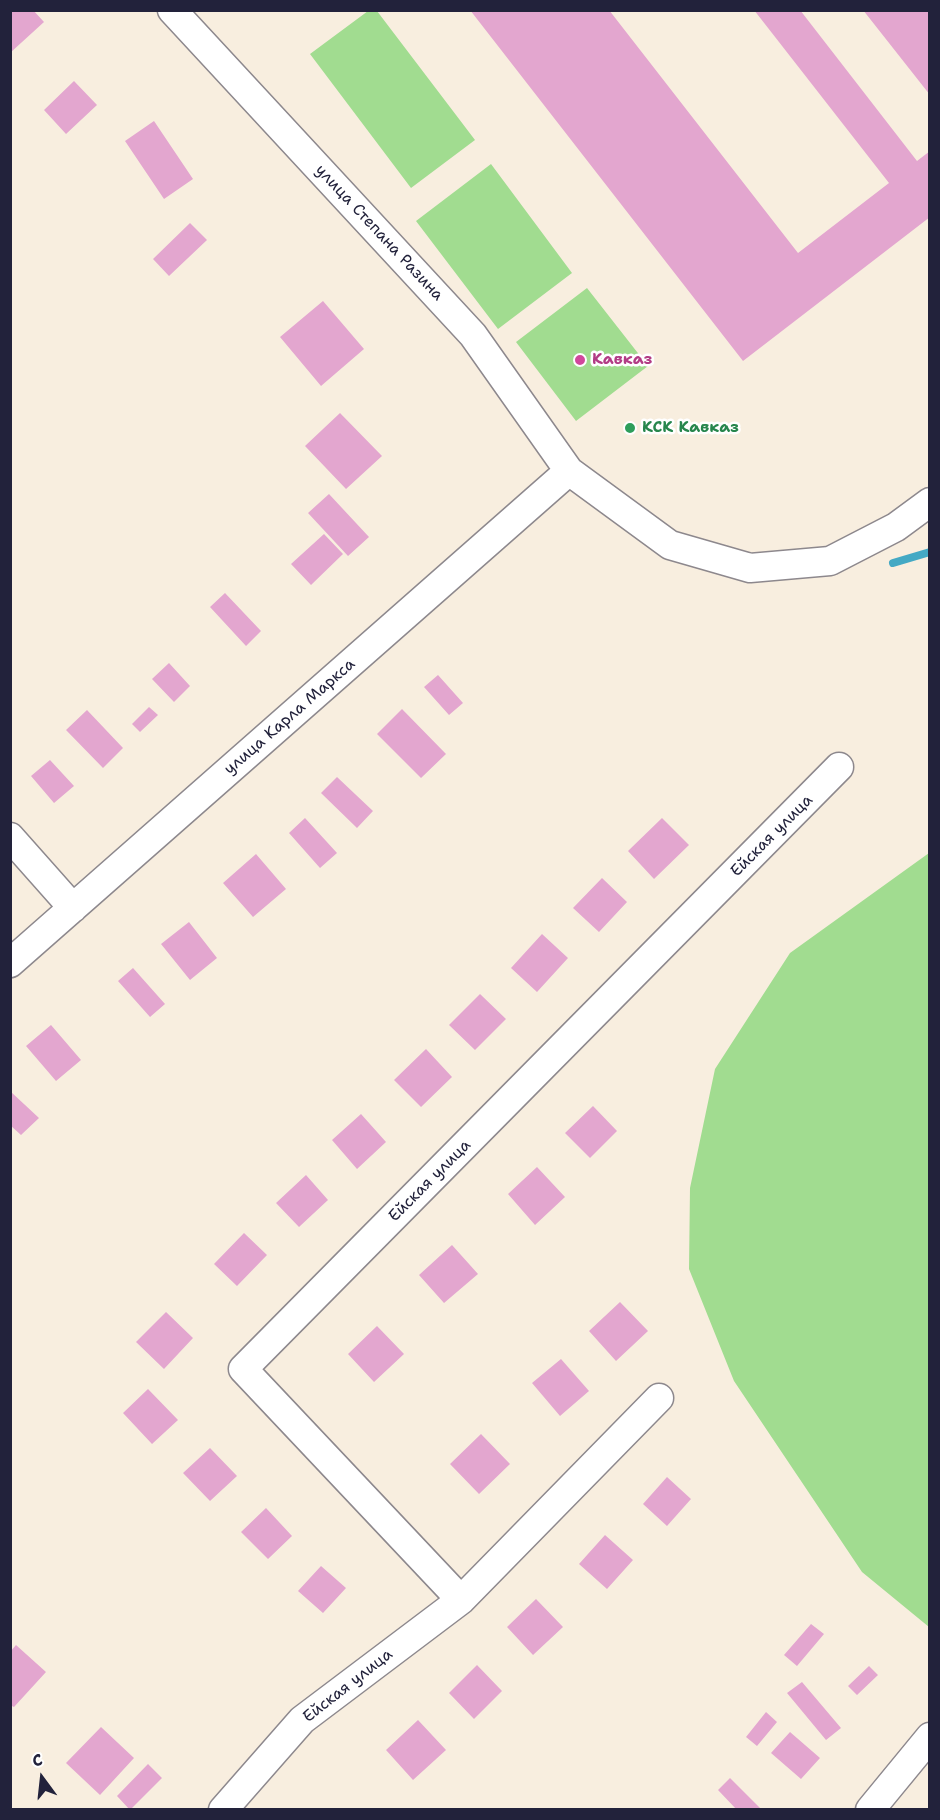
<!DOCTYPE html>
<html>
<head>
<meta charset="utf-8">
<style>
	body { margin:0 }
	#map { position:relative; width:940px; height:1820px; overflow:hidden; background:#f8eedf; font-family:"Shantell Sans",sans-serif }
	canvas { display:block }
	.frame { position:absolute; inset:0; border:12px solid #22223b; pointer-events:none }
	.north { position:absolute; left:12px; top:1748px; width:60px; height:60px; -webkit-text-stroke:4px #fff; paint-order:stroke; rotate:345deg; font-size:16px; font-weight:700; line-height:24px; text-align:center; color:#22223b }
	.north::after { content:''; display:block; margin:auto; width:21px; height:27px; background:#22223b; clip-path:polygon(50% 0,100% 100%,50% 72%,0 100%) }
</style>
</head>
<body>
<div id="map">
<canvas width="940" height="1820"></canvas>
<div class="frame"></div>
<div class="north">С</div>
</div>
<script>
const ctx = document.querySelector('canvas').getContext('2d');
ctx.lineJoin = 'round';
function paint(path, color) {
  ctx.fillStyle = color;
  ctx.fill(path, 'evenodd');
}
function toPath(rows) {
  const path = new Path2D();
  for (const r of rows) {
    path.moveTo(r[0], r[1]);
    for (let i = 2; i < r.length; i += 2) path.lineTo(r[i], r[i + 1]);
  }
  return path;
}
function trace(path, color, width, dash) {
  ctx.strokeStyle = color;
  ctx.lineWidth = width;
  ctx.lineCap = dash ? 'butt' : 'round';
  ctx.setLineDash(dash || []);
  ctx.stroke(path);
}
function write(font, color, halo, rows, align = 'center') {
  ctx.font = font + ' "Shantell Sans",sans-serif';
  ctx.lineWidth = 5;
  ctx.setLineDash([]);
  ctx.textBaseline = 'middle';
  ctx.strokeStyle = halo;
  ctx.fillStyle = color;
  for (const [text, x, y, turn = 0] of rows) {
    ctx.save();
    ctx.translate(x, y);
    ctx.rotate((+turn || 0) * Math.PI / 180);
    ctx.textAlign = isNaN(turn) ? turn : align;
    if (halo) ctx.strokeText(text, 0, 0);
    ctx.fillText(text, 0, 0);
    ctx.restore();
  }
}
const green = toPath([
	[368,11,377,11,475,140,411,188,310,54],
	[491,164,572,273,498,329,416,221],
	[587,288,648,366,576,421,516,342],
	[929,853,929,1627,862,1572,734,1381,689,1269,690,1188,715,1069,790,953]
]);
const stream = toPath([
	[893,563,930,552]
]);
const building = toPath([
	[10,10,33,10,44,22,10,53],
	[470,10,609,10,798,253,889,183,754,10,800,10,917,161,930,151,930,217,743,361],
	[863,10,930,10,930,95],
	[74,81,97,105,66,134,44,110],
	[154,121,193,179,164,199,125,141],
	[190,223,207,240,169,276,153,259],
	[323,301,364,349,321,386,280,337],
	[340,413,382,456,346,489,305,446],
	[329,494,369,537,348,556,308,513],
	[324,534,343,554,311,585,291,564],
	[225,593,261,631,246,646,210,607],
	[169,663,190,686,174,702,152,679],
	[438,675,463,703,449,715,424,687],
	[149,707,158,715,140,732,132,724],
	[402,709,446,754,421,778,377,734],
	[87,710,123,748,103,768,66,730],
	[50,760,74,786,54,803,31,776],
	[337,777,373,811,357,828,321,793],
	[305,818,337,853,320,868,289,833],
	[662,818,689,845,654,879,628,851],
	[256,854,286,889,253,917,223,883],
	[602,878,627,902,599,932,573,908],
	[189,922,217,958,190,980,161,944],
	[542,934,568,958,537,992,511,968],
	[133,968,165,1004,150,1017,118,981],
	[480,994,506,1019,475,1050,449,1025],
	[51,1025,81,1060,56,1081,26,1046],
	[426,1049,452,1077,421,1107,394,1080],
	[10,1091,39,1118,21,1135,10,1125],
	[593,1106,617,1131,590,1158,565,1133],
	[361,1114,386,1142,357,1169,332,1140],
	[537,1167,565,1197,535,1225,508,1194],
	[306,1175,328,1200,299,1227,276,1203],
	[244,1233,267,1255,237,1286,214,1264],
	[452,1245,478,1274,444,1303,419,1275],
	[620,1302,648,1331,616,1361,589,1331],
	[166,1312,193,1338,164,1369,136,1342],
	[377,1326,404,1354,374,1382,348,1354],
	[561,1359,589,1391,560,1416,532,1383],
	[148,1389,178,1420,152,1444,123,1413],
	[481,1434,510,1464,479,1494,450,1464],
	[210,1448,237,1476,210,1501,183,1473],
	[667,1477,691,1499,667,1526,643,1504],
	[266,1508,292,1536,268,1559,241,1532],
	[605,1535,633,1560,607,1589,579,1564],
	[321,1566,346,1588,323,1613,298,1591],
	[536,1599,563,1627,533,1655,507,1627],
	[811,1624,824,1634,797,1666,784,1655],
	[16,1645,46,1672,14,1707,10,1705,10,1652],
	[477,1665,502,1691,474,1719,449,1693],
	[869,1666,878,1675,857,1695,848,1686],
	[802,1682,841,1728,826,1740,787,1693],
	[766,1712,777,1722,757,1746,746,1737],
	[418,1720,446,1750,413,1780,386,1750],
	[101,1727,134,1758,100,1795,66,1763],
	[790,1732,820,1758,801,1779,771,1753],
	[148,1764,162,1778,130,1810,117,1796],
	[730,1778,762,1810,737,1810,718,1790]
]);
const minor = toPath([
	[172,10,473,335,569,471,670,545,750,568,830,561,896,527,930,502],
	[10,837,73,908],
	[10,963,569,471],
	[461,1600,243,1369,839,767],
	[223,1810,302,1720,461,1600,659,1398],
	[870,1810,930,1737]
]);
const markers = [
	[580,360,6,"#d1479c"],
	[630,428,6,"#2e9e5b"]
];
const streetNames = [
	["улица Степана Разина",379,233,47],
	["улица Карла Маркса",290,717,-41],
	["Ейская улица",772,836,-45],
	["Ейская улица",430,1181,-45],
	["Ейская улица",348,1686,-38]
];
const hotelNames = [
	["Кавказ",592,360]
];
const leisureNames = [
	["КСК Кавказ",642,428]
];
paint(green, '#a1dc90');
trace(stream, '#44a9c4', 8);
paint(building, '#e3a6cf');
trace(minor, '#8d888d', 31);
trace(minor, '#fff', 28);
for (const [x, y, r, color] of markers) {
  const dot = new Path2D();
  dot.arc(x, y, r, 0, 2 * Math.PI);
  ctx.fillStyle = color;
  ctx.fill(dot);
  trace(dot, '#fff', 2);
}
write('16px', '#22223b', '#fff', streetNames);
write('bold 16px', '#b23c85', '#fff', hotelNames, 'left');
write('bold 16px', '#27864d', '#fff', leisureNames, 'left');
</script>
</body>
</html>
